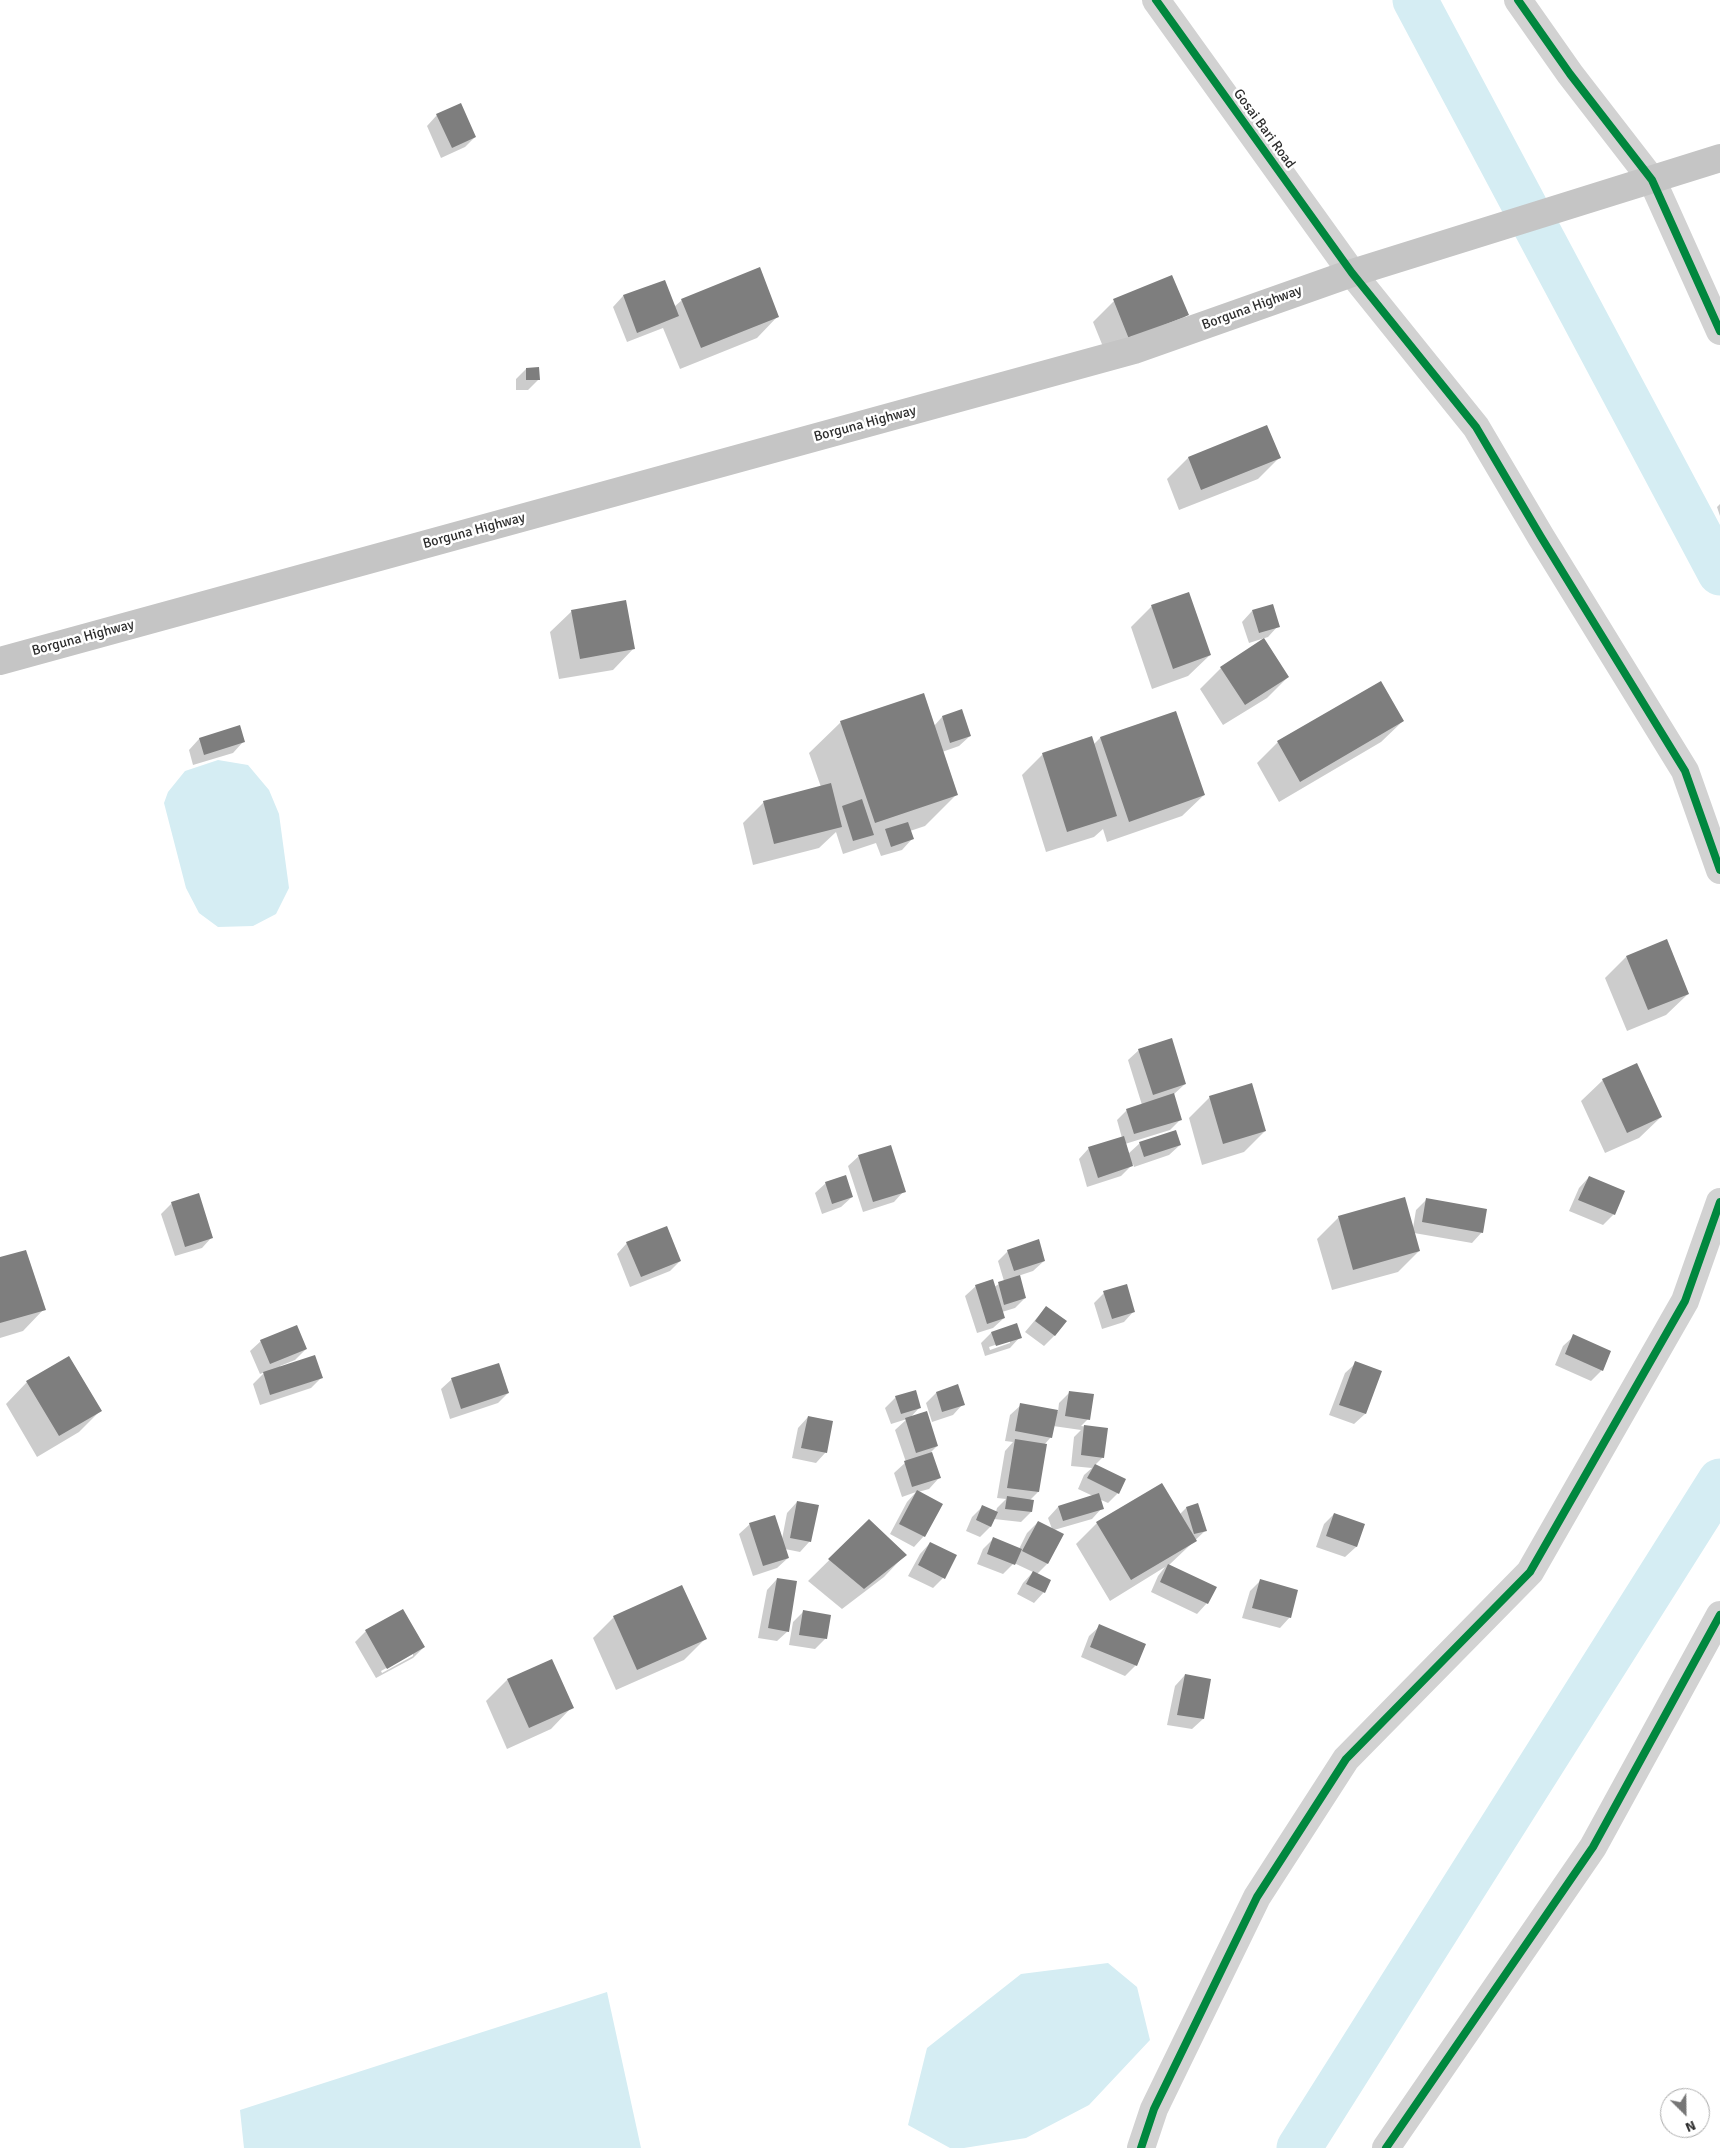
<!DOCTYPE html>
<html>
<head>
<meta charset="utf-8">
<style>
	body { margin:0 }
	#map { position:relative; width:1720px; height:2148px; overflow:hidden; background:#fff; font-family:Signika,sans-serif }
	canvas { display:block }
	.north { position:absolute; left:1660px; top:2088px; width:50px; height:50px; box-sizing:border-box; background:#fff; border:1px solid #ababab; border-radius:50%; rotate:157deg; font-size:14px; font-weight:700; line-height:20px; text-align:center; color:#2d2d2d }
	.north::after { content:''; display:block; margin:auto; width:18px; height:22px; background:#767676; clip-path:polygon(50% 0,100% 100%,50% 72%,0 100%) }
</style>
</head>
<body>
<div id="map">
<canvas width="1720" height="2148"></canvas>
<div class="north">N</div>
</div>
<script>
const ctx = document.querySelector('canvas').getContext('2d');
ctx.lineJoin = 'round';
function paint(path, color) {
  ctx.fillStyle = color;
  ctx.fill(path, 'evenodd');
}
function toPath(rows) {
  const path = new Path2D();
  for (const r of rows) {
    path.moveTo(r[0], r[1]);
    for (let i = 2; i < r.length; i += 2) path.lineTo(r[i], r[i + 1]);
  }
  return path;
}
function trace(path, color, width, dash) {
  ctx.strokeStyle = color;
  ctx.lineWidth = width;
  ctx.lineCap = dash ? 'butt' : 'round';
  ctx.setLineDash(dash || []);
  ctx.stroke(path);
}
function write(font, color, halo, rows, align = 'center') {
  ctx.font = font + ' Signika,sans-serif';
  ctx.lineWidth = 5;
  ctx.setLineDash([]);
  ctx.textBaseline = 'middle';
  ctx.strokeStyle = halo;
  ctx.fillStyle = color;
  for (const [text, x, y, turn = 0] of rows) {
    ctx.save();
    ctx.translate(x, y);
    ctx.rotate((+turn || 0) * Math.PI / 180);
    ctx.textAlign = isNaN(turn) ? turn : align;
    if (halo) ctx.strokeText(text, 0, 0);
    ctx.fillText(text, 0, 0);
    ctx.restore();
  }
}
const water = toPath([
	[218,760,248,765,269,790,279,814,289,888,276,914,253,926,218,927,199,913,186,888,164,803,168,792,185,771],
	[1108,1963,1137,1987,1150,2040,1089,2105,1026,2138,964,2148,950,2148,908,2125,927,2048,1021,1974],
	[607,1992,641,2148,244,2148,240,2110]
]);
const shadow = toPath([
	[437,115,475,137,465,147,441,158,427,126],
	[623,296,674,307,682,300,778,316,757,338,680,369,663,328,627,342,613,307],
	[1114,301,1187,315,1166,336,1108,359,1093,322],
	[526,369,539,379,528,390,516,390,516,379],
	[1266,426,1279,458,1258,479,1179,510,1167,479,1188,458],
	[1720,504,1720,516,1717,507],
	[1720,534,1720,571,1719,572,1710,543],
	[1152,606,1210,655,1188,676,1152,689,1131,627],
	[572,611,634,648,613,670,559,679,550,632],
	[1252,611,1278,626,1268,637,1249,643,1242,622],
	[1221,668,1288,677,1267,698,1223,725,1200,689],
	[1175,712,1204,795,1182,816,1107,842,1103,829,1094,837,1046,852,1022,775,1043,754,1093,745,1100,738],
	[942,717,970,736,959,746,942,752,957,794,925,826,910,831,912,839,902,850,881,856,876,843,843,854,836,832,819,848,753,865,743,823,764,802,821,787,809,753,841,722,934,726],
	[1403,721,1381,742,1279,802,1257,763,1278,742],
	[199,739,243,742,233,753,193,765,189,750],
	[1626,957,1688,994,1666,1015,1627,1031,1605,978],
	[1139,1050,1185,1084,1173,1095,1181,1119,1170,1130,1125,1144,1128,1154,1140,1143,1180,1145,1169,1155,1134,1167,1133,1164,1121,1176,1087,1187,1079,1159,1089,1148,1122,1138,1117,1120,1127,1110,1142,1105,1128,1060],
	[1603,1080,1661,1117,1639,1138,1605,1153,1581,1101],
	[1210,1097,1265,1131,1244,1152,1202,1165,1189,1118],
	[859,1156,904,1191,894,1202,863,1212,848,1166],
	[1589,1177,1623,1192,1614,1214,1603,1225,1569,1211,1579,1188],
	[826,1183,852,1197,841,1207,822,1214,815,1193],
	[1426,1200,1482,1232,1472,1243,1414,1233,1419,1251,1398,1272,1332,1290,1317,1239,1339,1217,1413,1228,1416,1210],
	[172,1203,212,1237,202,1248,175,1256,161,1214],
	[627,1243,680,1261,670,1271,630,1287,617,1254],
	[1008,1251,1044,1261,1033,1271,1018,1276,1025,1298,1015,1308,1002,1312,1004,1318,993,1328,977,1333,965,1296,976,1286,994,1287,1004,1281,998,1261],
	[0,1258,44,1309,23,1331,0,1338],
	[1104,1293,1134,1311,1124,1322,1102,1329,1094,1303],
	[1046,1307,1055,1335,1044,1346,1025,1332],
	[991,1333,1020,1337,1010,1348,985,1356,981,1343],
	[1010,1340,1010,1343,990,1350,989,1347],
	[1574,1336,1610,1352,1602,1370,1591,1381,1555,1365,1563,1346],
	[261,1341,306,1349,295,1360,280,1366,281,1368,321,1378,311,1388,260,1405,253,1384,265,1372,260,1374,250,1351],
	[1356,1363,1365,1414,1354,1424,1329,1415,1345,1373],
	[452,1379,508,1393,498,1403,450,1419,441,1389],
	[27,1382,100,1411,79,1432,37,1457,6,1404],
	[1070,1392,1088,1419,1081,1426,1107,1429,1103,1457,1095,1465,1118,1493,1108,1503,1099,1499,1102,1508,1092,1519,1054,1530,1047,1564,1037,1574,1044,1592,1034,1603,1017,1594,1023,1583,1033,1572,1014,1563,1003,1574,977,1564,983,1549,993,1539,1019,1549,1027,1533,1038,1522,1052,1529,1048,1518,1058,1507,1093,1496,1078,1489,1084,1475,1092,1468,1071,1466,1074,1437,1081,1430,1053,1426,1051,1437,1044,1445,1038,1492,1029,1501,1031,1512,1021,1522,994,1519,990,1527,980,1537,966,1531,972,1517,983,1506,996,1512,997,1508,1006,1499,997,1498,1005,1451,1013,1442,1005,1441,1010,1415,1021,1405,1058,1412,1059,1403],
	[936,1393,963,1404,953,1415,932,1422,926,1403],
	[896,1397,920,1407,909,1419,937,1446,931,1452,939,1478,929,1489,918,1492,924,1536,914,1547,890,1534,907,1502,916,1492,902,1497,894,1473,906,1462,895,1430,907,1419,891,1424,885,1408],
	[808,1417,826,1452,816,1463,792,1458,798,1428],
	[797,1502,810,1541,800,1552,785,1549,788,1558,777,1568,753,1576,739,1534,750,1524,782,1539,787,1513],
	[1197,1504,1206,1530,1169,1565,1207,1603,1197,1614,1151,1592,1158,1576,1165,1567,1110,1601,1076,1544,1097,1523,1179,1515,1186,1508],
	[1334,1514,1364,1525,1356,1547,1345,1557,1316,1547,1324,1524],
	[869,1521,905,1555,884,1577,842,1609,808,1581],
	[930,1543,943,1578,933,1588,908,1576,920,1554],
	[777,1579,788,1631,777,1641,758,1638,767,1590],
	[1260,1581,1290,1617,1280,1628,1242,1618,1250,1591],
	[803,1612,826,1638,815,1649,789,1645,793,1622],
	[614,1617,705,1639,684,1660,616,1690,593,1638],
	[1100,1626,1136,1665,1125,1676,1081,1657,1089,1636],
	[366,1631,424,1647,413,1658,376,1678,355,1642],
	[413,1653,413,1656,382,1673,381,1671],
	[1185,1675,1203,1719,1192,1729,1167,1725,1175,1686],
	[507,1680,572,1707,551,1729,507,1749,486,1701]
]);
const canal = toPath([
	[1415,0,1720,573],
	[1299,2148,1720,1481]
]);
const building = toPath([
	[461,103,476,137,452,148,436,114],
	[760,267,779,317,701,348,681,299],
	[1172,275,1189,315,1129,339,1113,299],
	[665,280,679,316,637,333,623,295],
	[539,367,540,380,526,380,526,368],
	[1267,425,1281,458,1201,490,1188,457],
	[1189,592,1211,655,1173,669,1151,605],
	[626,600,635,649,580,659,571,610],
	[1273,604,1280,627,1259,633,1252,610],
	[1264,638,1289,677,1245,705,1220,667],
	[1381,681,1404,721,1300,782,1277,741],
	[924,693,958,795,875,823,840,721],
	[962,709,971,736,950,743,942,716],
	[1176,711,1205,795,1129,822,1100,737],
	[240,725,245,742,204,755,199,738],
	[1092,736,1117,816,1067,832,1042,753],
	[831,783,842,827,774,844,763,801],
	[862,799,874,835,853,841,842,806],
	[908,822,914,839,891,847,885,829],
	[1667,939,1689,994,1648,1010,1626,956],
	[1172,1038,1186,1084,1153,1095,1138,1049],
	[1637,1063,1662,1117,1627,1133,1602,1079],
	[1252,1083,1266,1131,1223,1144,1209,1096],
	[1174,1093,1182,1120,1134,1134,1126,1109],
	[1176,1130,1181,1145,1144,1157,1139,1142],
	[1124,1136,1133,1166,1098,1178,1088,1147],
	[891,1145,906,1192,873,1202,858,1155],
	[846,1175,853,1197,832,1204,825,1182],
	[1589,1176,1625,1191,1615,1215,1578,1200],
	[199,1193,213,1238,185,1247,171,1202],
	[1405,1197,1420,1251,1353,1270,1338,1216],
	[1426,1198,1487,1209,1483,1233,1422,1222],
	[667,1226,681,1261,641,1277,626,1242],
	[1039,1239,1045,1261,1014,1271,1007,1250],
	[26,1250,46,1310,0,1323,0,1257],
	[1020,1275,1026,1298,1004,1305,998,1282],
	[993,1279,1005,1318,987,1324,975,1285],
	[1127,1284,1135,1312,1112,1319,1103,1291],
	[1046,1306,1067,1321,1055,1336,1035,1321],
	[1017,1323,1022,1338,996,1346,991,1332],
	[297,1325,307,1349,270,1364,260,1340],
	[1573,1334,1611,1351,1603,1371,1565,1354],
	[315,1355,323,1378,270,1395,263,1372],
	[69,1356,102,1411,59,1436,26,1381],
	[1355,1361,1382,1371,1366,1414,1339,1405],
	[499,1363,509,1393,461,1409,451,1378],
	[958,1384,965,1405,942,1412,936,1392],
	[916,1390,921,1408,901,1414,895,1396],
	[1069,1391,1094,1394,1090,1420,1065,1416],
	[1020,1403,1058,1410,1052,1438,1015,1431],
	[927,1411,938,1446,916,1453,905,1418],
	[808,1416,833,1421,827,1453,801,1448],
	[1084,1425,1108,1428,1104,1458,1081,1455],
	[1015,1439,1047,1444,1039,1492,1007,1488],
	[932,1452,941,1478,912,1487,904,1461],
	[1095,1464,1126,1479,1119,1494,1087,1478],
	[1162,1483,1197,1541,1131,1580,1096,1522],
	[917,1490,943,1504,925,1537,899,1524],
	[1099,1493,1104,1509,1063,1521,1058,1506],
	[1007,1496,1034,1500,1032,1512,1005,1509],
	[797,1501,819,1505,811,1542,790,1538],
	[1198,1503,1207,1531,1194,1534,1186,1507],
	[982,1505,998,1512,991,1527,976,1520],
	[1334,1513,1365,1524,1357,1547,1326,1536],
	[775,1515,789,1558,763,1566,749,1523],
	[869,1519,907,1555,864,1589,828,1559],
	[1038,1521,1064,1534,1048,1564,1022,1551],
	[993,1537,1022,1549,1015,1565,987,1554],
	[930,1542,957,1555,945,1579,918,1565],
	[1168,1564,1217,1587,1208,1604,1160,1582],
	[1033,1571,1051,1580,1045,1593,1026,1584],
	[777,1578,797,1581,789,1632,768,1628],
	[1260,1579,1298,1590,1291,1618,1252,1608],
	[682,1585,707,1639,637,1670,613,1616],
	[403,1609,425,1647,387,1669,365,1630],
	[803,1610,831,1615,827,1639,799,1635],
	[1099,1624,1146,1644,1137,1666,1090,1647],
	[552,1659,574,1708,529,1728,507,1679],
	[1185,1674,1211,1679,1204,1719,1177,1715]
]);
const minor = toPath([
	[1156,0,1352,273,1476,427,1541,537,1685,771,1720,870],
	[1518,0,1570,74,1652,180,1720,331],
	[1141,2148,1154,2109,1257,1897,1346,1759,1530,1572,1685,1301,1720,1202],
	[1386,2148,1593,1847,1720,1615]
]);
const major = toPath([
	[0,661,1134,350,1352,273,1720,158]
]);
const cycleway = toPath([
	[1156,0,1352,273,1476,427,1541,537,1685,771,1720,870],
	[1518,0,1570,74,1652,180,1720,331],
	[1141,2148,1154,2109,1257,1897,1346,1759,1530,1572,1685,1301,1720,1202],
	[1386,2148,1593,1847,1720,1615]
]);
const streetNames = [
	["Gosai Bari Road",1264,129,54],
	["Borguna Highway",1252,308,-20],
	["Borguna Highway",865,424,-15],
	["Borguna Highway",474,531,-15],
	["Borguna Highway",83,638,-15]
];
paint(water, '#d5edf3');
paint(shadow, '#0003');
trace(canal, '#d5edf3', 45);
paint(building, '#7e7e7e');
trace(minor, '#d2d2d2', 28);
trace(major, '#c5c5c5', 28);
trace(cycleway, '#00873e', 8);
write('14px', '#2d2d2d', '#fff', streetNames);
</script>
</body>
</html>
